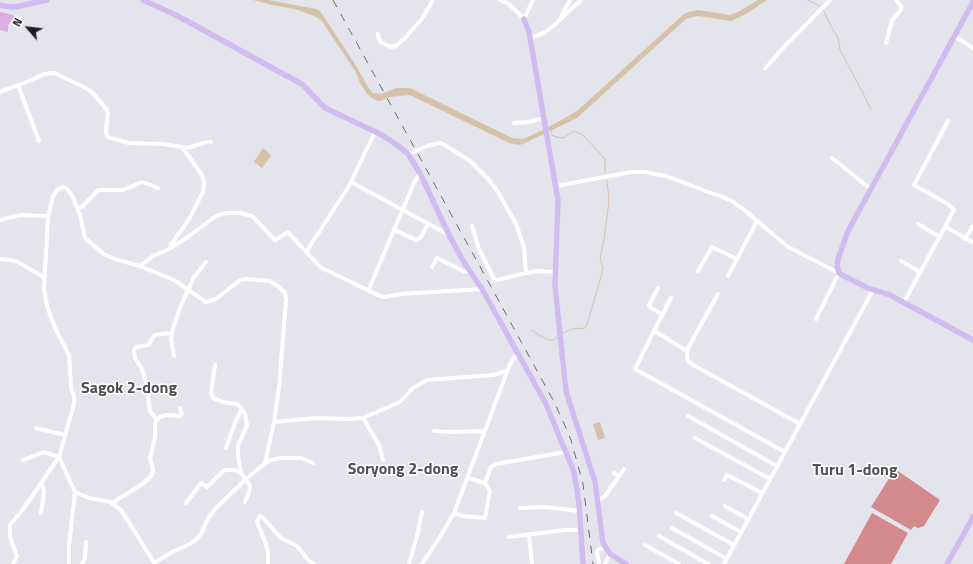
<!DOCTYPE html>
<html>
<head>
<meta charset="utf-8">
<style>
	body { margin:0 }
	#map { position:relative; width:973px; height:564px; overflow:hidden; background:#e4e4ed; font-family:"Titillium Web",sans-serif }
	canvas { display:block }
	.north { position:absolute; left:8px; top:8px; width:40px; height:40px; -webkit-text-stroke:3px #fff; paint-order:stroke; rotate:298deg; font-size:11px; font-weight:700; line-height:16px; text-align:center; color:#1d1d1d }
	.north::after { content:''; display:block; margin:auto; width:14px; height:18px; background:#1d1d1d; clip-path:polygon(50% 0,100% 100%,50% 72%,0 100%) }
</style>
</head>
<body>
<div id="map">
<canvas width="973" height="564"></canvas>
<div class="north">N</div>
</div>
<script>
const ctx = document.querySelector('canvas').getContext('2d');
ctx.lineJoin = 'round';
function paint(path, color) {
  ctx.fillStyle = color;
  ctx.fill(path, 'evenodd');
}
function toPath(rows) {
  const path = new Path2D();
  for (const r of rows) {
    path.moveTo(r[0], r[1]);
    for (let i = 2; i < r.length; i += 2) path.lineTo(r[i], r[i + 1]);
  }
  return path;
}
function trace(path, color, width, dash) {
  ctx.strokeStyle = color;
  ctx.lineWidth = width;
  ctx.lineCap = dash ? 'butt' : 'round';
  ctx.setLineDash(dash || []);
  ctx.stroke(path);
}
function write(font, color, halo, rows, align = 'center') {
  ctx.font = font + ' "Titillium Web",sans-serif';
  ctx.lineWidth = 3;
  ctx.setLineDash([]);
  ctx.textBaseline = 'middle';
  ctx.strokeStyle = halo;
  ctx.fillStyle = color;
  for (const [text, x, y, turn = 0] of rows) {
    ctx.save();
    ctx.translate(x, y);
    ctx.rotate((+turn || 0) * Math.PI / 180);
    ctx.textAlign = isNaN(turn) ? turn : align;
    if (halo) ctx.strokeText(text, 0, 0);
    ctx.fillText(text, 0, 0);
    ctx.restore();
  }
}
const grass = toPath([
	[0,12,13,15,16,17,8,25,8,32,0,30]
]);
const pitch = toPath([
	[895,469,940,500,924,526,918,528,914,526,911,530,871,507],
	[872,513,908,533,891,564,844,564]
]);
const water = toPath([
	[253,0,268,0,316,9,320,11,325,18,358,69,368,87,373,93,381,94,396,88,410,88,512,138,523,139,543,130,577,111,685,13,698,10,730,15,738,12,758,0,767,0,746,14,731,21,698,16,686,19,577,118,525,143,520,145,509,143,410,95,389,97,380,101,373,99,367,94,360,83,356,72,321,20,314,16,295,9,272,5],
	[263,148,270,154,271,156,262,168,254,162],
	[600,422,605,438,598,440,593,424]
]);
const stream = toPath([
	[808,0,821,7],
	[823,10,833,30,837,36,840,45,839,48,863,93,871,110],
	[551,131,552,135,556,137,563,138,574,131,583,135,603,157,605,160,605,173],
	[532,330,540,336,549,340,554,340,557,337],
	[563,333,572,329,585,328,587,325,602,273,603,268,600,259,604,239,609,201,607,181]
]);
const street = toPath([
	[500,0,509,4,524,19,533,0],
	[561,17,570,0],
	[378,34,379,40,382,43,391,47,396,46,405,38,421,20,433,0],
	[954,36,973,48],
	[530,38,544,33,552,27,581,0],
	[886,43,892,20,901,10,901,6,896,0],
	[765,69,782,49,830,0],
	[18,85,39,141],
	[0,92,32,80,44,74,54,73,84,87,92,92,107,110,108,113,106,131,107,136,110,138,129,143,162,144,188,148,207,142,211,142],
	[514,123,529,122,544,118],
	[408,154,430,145,441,143,469,160,489,180,498,192,516,224,524,247,526,273],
	[832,158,871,189],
	[351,182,449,235],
	[556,186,631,172,645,172,666,176,730,200,742,208,788,247,839,273,816,319],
	[78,209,83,206,97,191,100,190,123,190,142,182,158,188],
	[0,220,21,215,48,216],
	[918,224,940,237],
	[472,226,479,249,495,281],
	[946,227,972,242],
	[395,230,416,240,421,237,428,224],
	[965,239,973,226],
	[171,245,189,219,203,192,204,182,202,175,182,147],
	[306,252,349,186,375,132],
	[0,259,11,260,18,262,45,278],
	[901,261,920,272],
	[140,266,153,256,169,249,185,239,216,216,226,213,240,213,252,216,275,240,288,232,320,267,380,296,385,297,400,294,482,289],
	[432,267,437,258,463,271,471,272],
	[698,271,712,247,737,259,757,221],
	[728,276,737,259],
	[493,281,526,273,538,271,554,272],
	[658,288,649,305,651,308,662,314],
	[368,291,414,183,420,173],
	[718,294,688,348,687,354,688,361,695,366,800,424],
	[671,298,654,331,687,351],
	[904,302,954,210,948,204,914,185,948,121],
	[654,331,635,369,785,452],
	[174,356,171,339,173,328,180,308,194,277,206,262],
	[215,365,211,393,213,398,223,402,237,404,242,409,245,414,247,425,238,446,238,456,241,473],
	[688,416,777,466],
	[363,418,379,445,383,460],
	[157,420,150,411,146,382,142,369,135,358,134,350,136,347,148,345,155,335,172,333],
	[274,422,317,418,351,419,363,418,400,402,413,388,427,380,493,375,507,371],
	[36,428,65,435],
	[434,431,451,432,485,431],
	[695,438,770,479],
	[226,448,236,420,242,409],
	[614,473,619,476],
	[468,478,485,483,491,467,496,464,566,452],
	[724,480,727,475,762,493],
	[40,484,43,487,44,492,41,513],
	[75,492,89,498,110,502,121,510,155,564],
	[597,501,605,496,624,469],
	[112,503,144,483,152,475,153,469,150,459,155,437,155,423,160,417,166,415,180,416,182,414,180,408],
	[186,503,201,483,207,487,223,471,226,470,235,470,241,473,250,485,249,492,245,502],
	[725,506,748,519],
	[520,508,545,507,579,511],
	[454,513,463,516,485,518,490,491,485,483],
	[676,513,734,545],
	[712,516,741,532],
	[672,528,727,559],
	[529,535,532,564],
	[659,536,708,564],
	[509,537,565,530,580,530],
	[645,545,679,564],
	[154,563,174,551,190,544,197,539,202,532,208,518,216,508,246,479,268,461,280,458,301,458,313,463],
	[13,564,17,556,10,537,10,525,24,508,59,457,44,452,23,460],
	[69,564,69,545,75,492,59,457,74,404,74,396,71,388,69,355,55,328,47,306,44,288,48,218,53,196,58,189,63,187,67,189,72,195,80,215,85,238,104,254,114,259,137,265,174,280,206,302,216,299,240,280,246,279,269,281,278,286,285,293,286,300,279,388,274,422,265,463],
	[82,564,85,559,86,542],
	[268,564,268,553,266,544,257,522,260,516,262,517,281,538,297,546,309,561,314,564],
	[409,564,418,532,422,512],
	[422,564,438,540,454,513,510,364,518,353],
	[599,564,597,551,599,549,605,548],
	[605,564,610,554],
	[724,564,873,290]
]);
const secondary = toPath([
	[143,0,176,15,296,81,303,85,325,108,382,135,397,145,408,154,420,173,449,235,465,264,482,289,546,404,574,472,579,503,583,564],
	[973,2,848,231,838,259,837,266,839,273,842,275,868,288,890,295,973,340],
	[0,5,4,6,15,7,47,0],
	[524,19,529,32,558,200,555,286,566,391,595,482,603,543,610,554,626,564],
	[947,564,973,517]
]);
const rail = toPath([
	[333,0,489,283,553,400,563,421,571,440,583,484,593,564]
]);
const quarterNames = [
	["Sagok 2-dong",129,389],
	["Soryong 2-dong",403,470],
	["Turu 1-dong",855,471]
];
paint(grass, '#daaee2');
paint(pitch, '#d4898d');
paint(water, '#d6c2a8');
trace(stream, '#d6c2a8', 1);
trace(street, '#fff', 4);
trace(secondary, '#d1bcf2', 5.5);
trace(rail, '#6b6b6b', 1, [8, 8]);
write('bold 16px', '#505050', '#fff', quarterNames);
</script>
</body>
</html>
